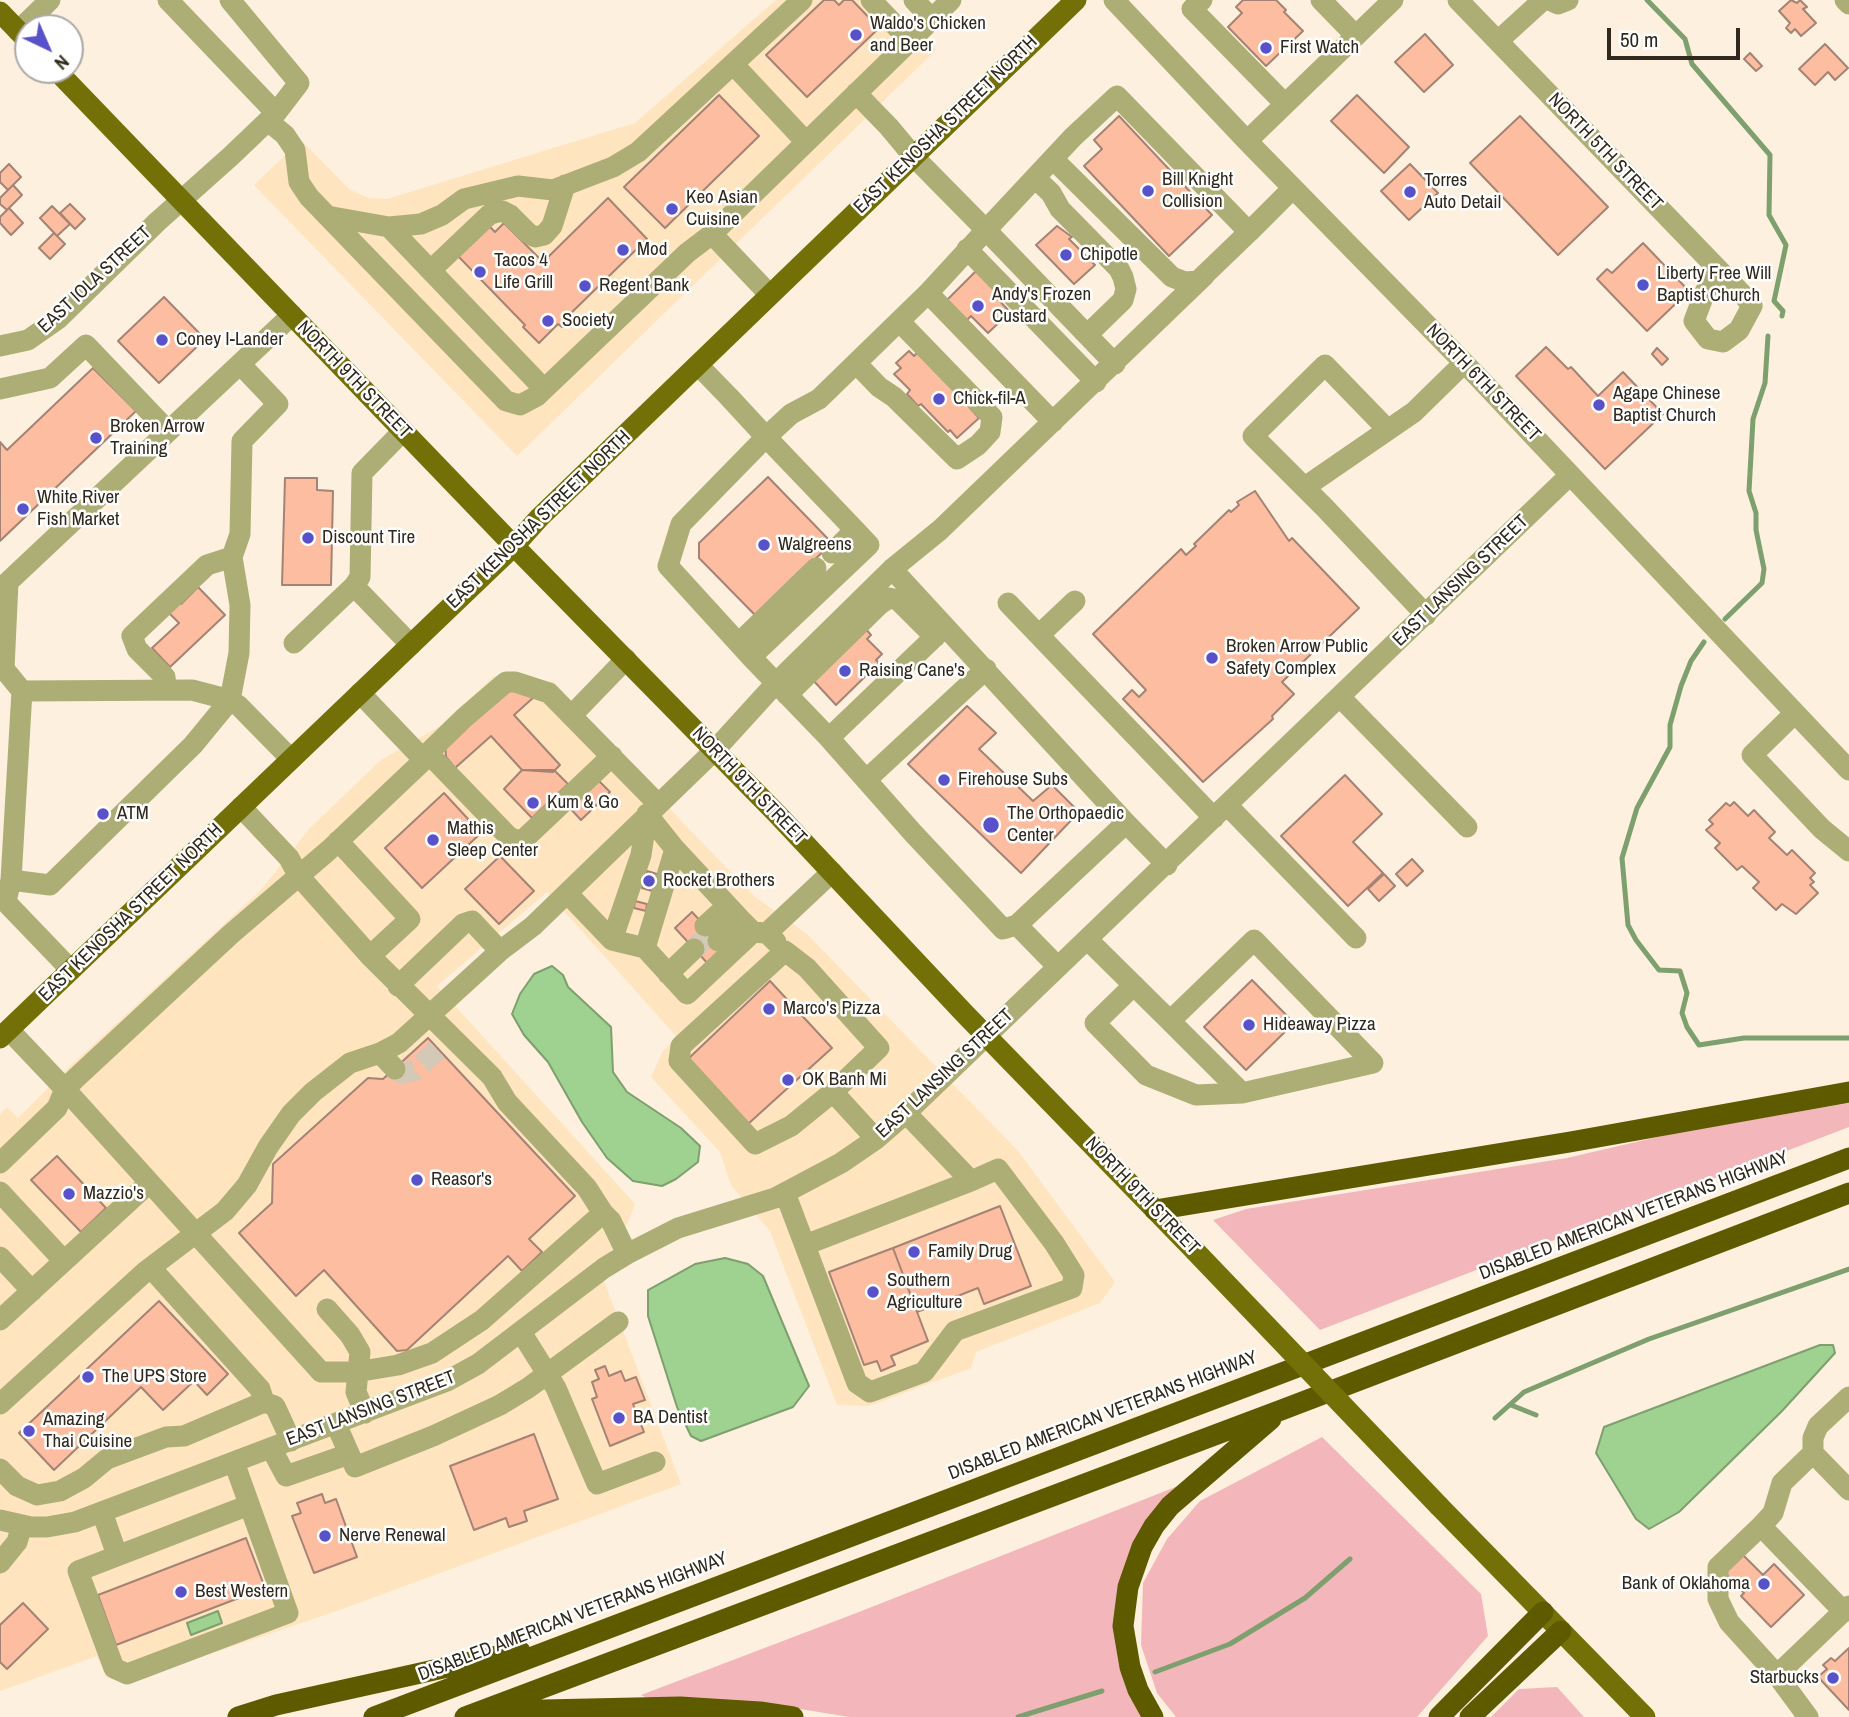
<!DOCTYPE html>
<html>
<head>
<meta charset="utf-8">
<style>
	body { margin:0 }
	#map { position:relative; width:1849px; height:1717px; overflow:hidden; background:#fdf0de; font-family:"Archivo Narrow",sans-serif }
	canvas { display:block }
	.north { position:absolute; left:14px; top:14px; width:70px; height:70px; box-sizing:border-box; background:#fff; border:2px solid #ada9a5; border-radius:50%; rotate:136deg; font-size:19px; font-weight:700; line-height:28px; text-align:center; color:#31291d }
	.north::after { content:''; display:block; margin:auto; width:24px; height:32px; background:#5851c9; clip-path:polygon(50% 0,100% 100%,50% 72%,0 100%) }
	.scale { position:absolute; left:1607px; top:28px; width:133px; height:32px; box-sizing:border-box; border:4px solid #31291d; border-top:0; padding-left:9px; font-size:21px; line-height:24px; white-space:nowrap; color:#31291d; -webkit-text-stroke:5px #fff; paint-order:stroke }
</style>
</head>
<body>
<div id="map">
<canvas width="1849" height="1717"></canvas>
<div class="north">N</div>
<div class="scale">50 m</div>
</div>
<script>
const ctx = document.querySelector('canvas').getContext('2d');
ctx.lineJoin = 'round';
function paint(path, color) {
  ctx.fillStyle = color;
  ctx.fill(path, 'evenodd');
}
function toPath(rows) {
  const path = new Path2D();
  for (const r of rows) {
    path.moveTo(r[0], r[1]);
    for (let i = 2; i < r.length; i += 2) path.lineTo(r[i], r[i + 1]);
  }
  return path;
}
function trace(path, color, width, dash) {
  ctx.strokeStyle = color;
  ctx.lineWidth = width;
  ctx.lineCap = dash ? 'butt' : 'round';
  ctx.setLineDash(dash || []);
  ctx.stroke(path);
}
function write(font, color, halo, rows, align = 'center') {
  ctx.font = font + ' "Archivo Narrow",sans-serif';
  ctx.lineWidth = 5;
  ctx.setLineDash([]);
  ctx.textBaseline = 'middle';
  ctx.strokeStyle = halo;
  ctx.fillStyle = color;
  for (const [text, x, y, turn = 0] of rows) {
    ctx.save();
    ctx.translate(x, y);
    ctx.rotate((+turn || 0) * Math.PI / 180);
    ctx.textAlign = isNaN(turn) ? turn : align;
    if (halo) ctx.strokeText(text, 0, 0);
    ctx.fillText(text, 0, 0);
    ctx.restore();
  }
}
const built = toPath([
	[776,0,886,0,936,50,517,456,254,185,301,140,350,190,369,198,387,199,635,123],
	[494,676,554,682,684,824,755,897,807,934,1018,1151,1115,1282,1100,1303,976,1352,971,1368,869,1406,837,1405,770,1231,731,1185,720,1152,651,1077,663,1051,677,1037,547,892,437,986,635,1204,604,1281,681,1484,337,1611,124,1683,106,1677,97,1656,0,1691,0,1114,7,1107,18,1118,68,1068,261,890,309,829,381,760,442,725]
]);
const green = toPath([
	[1849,1103,1849,1127,1320,1330,1213,1220,1246,1209,1567,1158,1670,1134],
	[1322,1437,1481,1594,1488,1636,1417,1717,1176,1717,1157,1693,1141,1645,1143,1583,1167,1539,1200,1501],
	[1183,1484,1120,1585,1143,1717,849,1717,758,1702,647,1698,641,1695,859,1612],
	[1557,1687,1584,1717,1491,1717,1519,1689]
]);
const water = toPath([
	[552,966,563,975,568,987,611,1027,613,1072,627,1092,681,1128,700,1146,698,1162,676,1179,662,1186,633,1181,607,1158,582,1122,548,1062,524,1035,512,1014,520,994,534,974,552,966],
	[725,1258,748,1264,763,1276,809,1386,793,1407,701,1441,691,1436,677,1407,648,1316,648,1290,695,1264,725,1258],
	[1820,1345,1833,1345,1835,1353,1782,1411,1679,1512,1649,1529,1636,1519,1596,1453,1604,1427,1820,1345],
	[218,1611,222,1623,191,1635,187,1623,218,1611]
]);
const stream = toPath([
	[1647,0,1685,39,1692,64,1770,155,1769,215,1786,245,1774,301,1783,311,1782,316],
	[1725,619,1762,583,1764,569,1756,530,1756,513,1749,491,1753,419,1765,383,1768,336],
	[1704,642,1691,661,1681,686,1670,725,1670,747,1637,808,1622,858,1628,925,1636,940,1659,970,1680,971,1687,993,1682,1013,1687,1027,1699,1045,1744,1038,1849,1038],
	[1511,1405,1536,1415],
	[1495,1418,1524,1392,1649,1339,1849,1269],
	[1155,1672,1230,1644,1305,1598,1350,1559],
	[1018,1717,1102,1691]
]);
const building = toPath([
	[824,0,834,0,839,5,844,0,852,0,879,28,807,97,766,55,824,0],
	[1243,0,1276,0,1286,10,1284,12,1303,31,1266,66,1228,27,1242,13,1236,7,1243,0],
	[1791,0,1797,3,1800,0,1807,7,1803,9,1816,23,1801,36,1795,29,1791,33,1786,28,1790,23,1779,11,1791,0],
	[1425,34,1453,65,1424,92,1395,62,1425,34],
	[1825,44,1848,68,1835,80,1828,72,1815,85,1799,69,1825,44],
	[1750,53,1762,66,1756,71,1744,59,1750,53],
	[719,95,759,136,665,228,624,187,719,95],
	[1357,95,1409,147,1384,173,1331,121,1357,95],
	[1119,116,1212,215,1169,256,1084,166,1102,149,1094,140,1119,116],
	[1520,116,1608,207,1558,255,1470,163,1520,116],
	[9,164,21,177,8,190,0,182,0,173,9,164],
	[1410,164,1438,193,1409,220,1381,191,1410,164],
	[13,185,22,195,7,210,0,204,0,198,13,185],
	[608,198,647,239,567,317,570,320,562,327,558,324,539,343,523,327,525,325,457,255,488,225,495,232,504,223,543,262,608,198],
	[70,204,85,219,75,229,60,213,70,204],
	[52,206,70,224,57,236,40,218,52,206],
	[9,208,23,223,11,235,0,223,0,217,9,208],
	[1057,226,1072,237,1069,239,1095,265,1074,284,1036,245,1057,226],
	[54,233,65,244,50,259,39,248,54,233],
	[1643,243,1689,291,1647,331,1597,279,1607,269,1612,273,1643,243],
	[977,270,998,291,994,295,1010,312,988,333,971,316,967,320,947,300,977,270],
	[164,297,205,339,159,383,118,341,164,297],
	[1546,347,1568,369,1571,367,1598,396,1623,372,1663,414,1605,469,1516,376,1546,347],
	[1657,348,1668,359,1662,365,1652,354,1657,348],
	[909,351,914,356,919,351,979,418,957,438,950,430,948,432,921,404,918,406,907,394,910,390,894,374,901,368,896,363,909,351],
	[93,368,136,411,0,541,0,442,7,450,93,368],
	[768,477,832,543,756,616,699,558,699,543,768,477],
	[285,478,317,478,317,490,333,491,331,585,282,585,285,478],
	[1255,491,1289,541,1292,538,1359,608,1282,682,1294,694,1272,716,1273,719,1203,782,1123,699,1132,690,1139,697,1146,690,1093,634,1181,549,1186,555,1196,546,1194,544,1229,510,1231,512,1239,505,1237,502,1255,491],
	[198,587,225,615,170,667,152,648,179,623,167,611,178,601,181,604,198,587],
	[865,628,871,635,867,639,882,654,876,660,879,663,836,705,812,679,865,628],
	[510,686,534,697,514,715,560,765,553,772,522,770,491,736,455,768,446,757,445,744,510,686],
	[967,706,996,733,979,749,1033,801,1052,785,1079,812,1021,873,908,764,967,706],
	[522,770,554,770,568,784,532,818,504,789,522,770],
	[1345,775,1382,814,1353,842,1383,873,1348,906,1281,836,1345,775],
	[597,779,610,792,581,820,568,806,597,779],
	[444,793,481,833,422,888,385,848,444,793],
	[1734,802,1748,816,1754,810,1775,832,1769,838,1787,855,1792,850,1815,873,1810,878,1814,882,1810,885,1818,893,1796,914,1782,904,1776,910,1753,888,1759,882,1742,866,1737,870,1715,848,1720,843,1706,830,1713,824,1709,820,1726,803,1730,806,1734,802],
	[500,856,534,891,499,924,465,889,500,856],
	[1412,859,1423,871,1407,886,1396,874,1412,859],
	[647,871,657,874,652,891,642,888,647,871],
	[1384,874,1395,886,1379,901,1368,889,1384,874],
	[635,901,647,904,646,911,634,908,635,901],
	[692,912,727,950,710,966,675,928,692,912],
	[1252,980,1294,1023,1246,1070,1204,1027,1252,980],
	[770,981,832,1048,748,1124,688,1059,770,981],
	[428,1038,575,1196,529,1239,542,1252,522,1271,508,1256,407,1350,397,1351,324,1270,296,1296,239,1233,272,1203,273,1164,368,1078,383,1079,428,1038],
	[57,1156,106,1208,81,1232,31,1180,57,1156],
	[1000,1206,1031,1286,984,1304,978,1288,917,1312,893,1248,1000,1206],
	[893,1248,928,1341,891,1356,895,1365,881,1371,877,1361,864,1365,829,1272,893,1248],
	[159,1301,228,1374,207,1395,194,1381,163,1410,141,1387,54,1470,19,1433,159,1301],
	[605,1366,609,1376,621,1371,625,1381,636,1377,645,1400,633,1404,644,1432,610,1446,592,1399,597,1397,592,1382,599,1379,595,1370,605,1366],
	[534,1434,558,1499,524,1511,527,1521,509,1527,506,1518,474,1530,450,1466,534,1434],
	[322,1494,325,1503,336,1499,357,1557,314,1573,292,1516,301,1513,297,1503,322,1494],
	[246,1538,265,1588,116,1645,98,1595,246,1538],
	[1743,1555,1763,1575,1774,1564,1804,1595,1771,1627,1741,1596,1744,1593,1725,1573,1743,1555],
	[23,1603,48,1629,7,1669,0,1662,0,1625,23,1603],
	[1849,1648,1849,1710,1818,1677,1827,1669,1823,1665,1831,1658,1835,1661,1849,1648]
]);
const minorTunnel = toPath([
	[694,949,711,933],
	[395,1069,401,1073,414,1071,438,1049]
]);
const minor = toPath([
	[168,0,276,113],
	[914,0,932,19],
	[1114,0,1247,141,1476,375,1849,770],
	[1202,0,1192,9,1285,104],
	[1321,0,1356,36],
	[1458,0,1744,296,1752,306,1739,330,1723,342,1708,339,1694,321,1705,292,1719,270],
	[1549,0,1558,4,1568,0],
	[1845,0,1849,4],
	[18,31,50,0],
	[910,41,951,0],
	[1498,41,1543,0],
	[733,64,806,142],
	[268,121,285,135,295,150,299,182,309,197,506,401,520,405,537,396,687,253,712,234,770,295],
	[1247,141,1393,0],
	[1053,159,1172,277,1185,282,1198,281,1249,232],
	[1035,178,1051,193,1060,209,1119,269,1123,277,1126,289,1123,300,1087,335],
	[327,216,389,227,421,224,442,215,464,199,518,186,553,190,613,167,638,152,802,0],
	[389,227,544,389],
	[712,234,910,41,871,0],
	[967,249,1096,382],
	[431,270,490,214,502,211,510,215,528,233,535,237,544,235,552,226,565,185],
	[928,293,1053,422],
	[0,346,28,340,58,319,157,222,231,156,276,113,299,83,230,0],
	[856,363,879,387,894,397,957,459,978,445,990,432,992,417,899,321],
	[1115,364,986,230,1073,137,1117,96,1249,232,1293,188],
	[698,365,729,397,766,437,855,530,869,545,751,657,668,566,681,524,766,437,791,414,819,399,928,293,986,230,914,157,889,127,856,93],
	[0,389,50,378,86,345,168,431],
	[1388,430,1325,365,1253,436,1325,508,1426,615],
	[1305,487,1414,412,1464,363],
	[832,553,855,530],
	[354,586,411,645],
	[1008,603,1214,818],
	[1039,635,1075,601],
	[294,643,354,586,360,577,362,473,403,431],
	[739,643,816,568],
	[751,657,829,738,913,833,1003,929,1017,925,1126,823,892,569],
	[166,690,165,677,137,649,132,636,207,565,232,557],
	[22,691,192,690,230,700,239,706,291,759],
	[360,693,424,760],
	[787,695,879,605,889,598,898,600,935,637],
	[1340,697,1467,827],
	[1795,713,1752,755,1822,829,1849,851],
	[572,715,626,659],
	[829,738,944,628],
	[428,753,509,837,521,842,612,756],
	[866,780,986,669],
	[1227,805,1356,938],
	[241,807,289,858,298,875,370,956,410,919,338,841],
	[647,814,675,849,741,920,753,932,765,933],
	[1126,823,1167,865],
	[11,880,50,885,193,745,230,700,239,653,240,605,232,557,240,534,242,441,278,404,240,364],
	[567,893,612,940,645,948,687,994,753,932],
	[0,896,71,970],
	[6,901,11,880,22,691,4,669,8,582,292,315],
	[1017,925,1058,967],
	[705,926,727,906],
	[612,940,641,855,647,814],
	[1088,940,1170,1021,1254,940,1373,1063,1242,1093,1196,1095,1146,1075,1095,1023,1134,985],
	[718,941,741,920],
	[776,942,767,933,832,872],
	[645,948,675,849],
	[370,956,492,1077,507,1102,587,1188,603,1213],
	[668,974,694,949],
	[398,986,463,924,472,921,500,951],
	[1170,1021,1242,1093],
	[9,1030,65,1089,321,1372,356,1372,398,1365,432,1353,482,1320,603,1213,611,1221,627,1254],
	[380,1053,395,1069],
	[833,1092,879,1048,807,968,785,951,681,1046,679,1061,755,1144,791,1126,833,1092,876,1139],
	[0,1163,57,1108,65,1089,76,1078,231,934,329,850,424,760,428,753,464,718,506,682,515,682,549,693,658,804],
	[0,1192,64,1261],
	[785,1193,857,1383,870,1392,924,1372,955,1331,1072,1288,1074,1275,1054,1243,998,1169,971,1181,906,1113],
	[805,1245,971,1181],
	[0,1257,32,1291],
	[151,1268,260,1389,264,1402],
	[327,1309,350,1335,360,1352,356,1392,365,1413],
	[0,1320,149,1183],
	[521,1332,556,1388,597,1484,655,1462],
	[1849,1397,1818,1426,1813,1438,1813,1453,1849,1490],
	[0,1404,146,1271,225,1211,247,1185,268,1147,291,1114,313,1092,350,1063,380,1053,399,1043,500,951,533,926,715,750,776,683,892,569,940,530,1205,275],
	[336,1424,355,1467,433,1436,500,1405,528,1388,618,1322],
	[271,1448,286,1476,349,1454],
	[1813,1453,1782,1483,1773,1513,1761,1526,1844,1612],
	[234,1462,288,1613,127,1674,114,1668,78,1571,249,1505],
	[0,1469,17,1486,37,1495,60,1491,84,1478,107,1459,166,1437,184,1436,264,1402,275,1406,291,1441],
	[102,1512,117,1555],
	[0,1520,31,1527,47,1527,75,1522,447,1381,478,1364,604,1268,627,1254,678,1228,775,1198,841,1163,876,1139,906,1113,1570,475],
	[1761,1526,1718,1567,1718,1599,1729,1622,1777,1675],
	[0,1563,17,1542,22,1525],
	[1808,1717,1777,1675,1849,1606]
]);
const major = toPath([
	[0,12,28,41],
	[56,70,514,546,777,814,964,1013,1195,1251],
	[0,1038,514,546,539,518,1076,0],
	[1439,1506,1645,1717]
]);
const highway = toPath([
	[1155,1210,1570,1142,1849,1092],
	[498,1711,680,1707,760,1712,793,1717],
	[238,1717,276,1705,520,1651],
	[374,1717,1849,1158],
	[465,1717,1284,1409,1849,1193],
	[1153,1717,1138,1690,1130,1667,1123,1626,1128,1587,1142,1547,1154,1526,1170,1506,1271,1419],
	[1439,1717,1543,1612],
	[1470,1717,1561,1631]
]);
const majorBridge = toPath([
	[1195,1251,1439,1506]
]);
const markers = [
	[856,35,7,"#5851c9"],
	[1266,48,7,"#5851c9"],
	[1148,191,7,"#5851c9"],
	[1410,192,7,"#5851c9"],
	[672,209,7,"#5851c9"],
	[623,250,7,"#5851c9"],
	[1066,255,7,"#5851c9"],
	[480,272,7,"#5851c9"],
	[1643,285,7,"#5851c9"],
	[585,286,7,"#5851c9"],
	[978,306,7,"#5851c9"],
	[548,321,7,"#5851c9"],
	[162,340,7,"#5851c9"],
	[939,399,7,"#5851c9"],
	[1599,405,7,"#5851c9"],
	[96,438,7,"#5851c9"],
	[23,509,7,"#5851c9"],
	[308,538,7,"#5851c9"],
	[764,545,7,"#5851c9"],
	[1212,658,7,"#5851c9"],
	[845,671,7,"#5851c9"],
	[944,780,7,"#5851c9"],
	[533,803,7,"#5851c9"],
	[103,814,7,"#5851c9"],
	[991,825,9,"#5851c9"],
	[433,840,7,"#5851c9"],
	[649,881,7,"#5851c9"],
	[769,1009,7,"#5851c9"],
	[1249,1025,7,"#5851c9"],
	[788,1080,7,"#5851c9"],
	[417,1180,7,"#5851c9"],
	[69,1194,7,"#5851c9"],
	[914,1252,7,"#5851c9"],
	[873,1292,7,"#5851c9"],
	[88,1377,7,"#5851c9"],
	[619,1418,7,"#5851c9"],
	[29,1431,7,"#5851c9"],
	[325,1536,7,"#5851c9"],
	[1764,1584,7,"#5851c9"],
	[181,1592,7,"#5851c9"],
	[1833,1678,7,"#5851c9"]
];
const poiNames = [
	["Waldo's Chicken",870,24],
	["and Beer",870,46],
	["First Watch",1280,48],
	["Bill Knight",1162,180],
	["Collision",1162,202],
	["Torres",1424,181],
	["Auto Detail",1424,203],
	["Keo Asian",686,198],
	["Cuisine",686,220],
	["Mod",637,250],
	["Chipotle",1080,255],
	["Tacos 4",494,261],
	["Life Grill",494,283],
	["Liberty Free Will",1657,274],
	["Baptist Church",1657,296],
	["Regent Bank",599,286],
	["Andy's Frozen",992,295],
	["Custard",992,317],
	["Society",562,321],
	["Coney I-Lander",176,340],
	["Agape Chinese",1613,394],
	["Baptist Church",1613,416],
	["Chick-fil-A",953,399],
	["Broken Arrow",110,427],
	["Training",110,449],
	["White River",37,498],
	["Fish Market",37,520],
	["Discount Tire",322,538],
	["Walgreens",778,545],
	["Broken Arrow Public",1226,647],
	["Safety Complex",1226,669],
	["Raising Cane's",859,671],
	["Firehouse Subs",958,780],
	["Kum & Go",547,803],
	["ATM",117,814],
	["The Orthopaedic",1007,814],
	["Center",1007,836],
	["Mathis",447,829],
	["Sleep Center",447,851],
	["Rocket Brothers",663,881],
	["Marco's Pizza",783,1009],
	["Hideaway Pizza",1263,1025],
	["OK Banh Mi",802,1080],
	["Reasor's",431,1180],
	["Mazzio's",83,1194],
	["Family Drug",928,1252],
	["Southern",887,1281],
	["Agriculture",887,1303],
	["The UPS Store",102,1377],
	["BA Dentist",633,1418],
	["Amazing",43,1420],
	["Thai Cuisine",43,1442],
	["Nerve Renewal",339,1536],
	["Bank of Oklahoma",1750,1584,"right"],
	["Best Western",195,1592],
	["Starbucks",1819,1678,"right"]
];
const streetNames = [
	["EAST KENOSHA STREET NORTH",946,125,-44],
	["NORTH 5TH STREET",1605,152,46],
	["EAST IOLA STREET",95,280,-43],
	["NORTH 9TH STREET",354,380,46],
	["NORTH 6TH STREET",1483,383,46],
	["EAST KENOSHA STREET NORTH",539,520,-44],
	["EAST LANSING STREET",1461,581,-44],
	["NORTH 9TH STREET",749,786,46],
	["EAST KENOSHA STREET NORTH",131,913,-44],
	["EAST LANSING STREET",945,1074,-43],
	["NORTH 9TH STREET",1142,1196,46],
	["DISABLED AMERICAN VETERANS HIGHWAY",1634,1216,-21],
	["EAST LANSING STREET",371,1409,-21],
	["DISABLED AMERICAN VETERANS HIGHWAY",1103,1416,-21],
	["DISABLED AMERICAN VETERANS HIGHWAY",573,1617,-21]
];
paint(built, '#fee4bf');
paint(green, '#f3b7bb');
paint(water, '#9fd190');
trace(water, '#7e9f6e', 2);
trace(stream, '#7e9f6e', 5);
paint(building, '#fcbda0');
trace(building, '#a48375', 2);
trace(minorTunnel, '#d4c8b7', 21, [21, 10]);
trace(minor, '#adad76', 21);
trace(major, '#747008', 21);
trace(highway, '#5d5a00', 21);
trace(majorBridge, '#747008', 21);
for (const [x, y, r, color] of markers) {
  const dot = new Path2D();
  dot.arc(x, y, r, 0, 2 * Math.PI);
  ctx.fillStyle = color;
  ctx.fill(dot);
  trace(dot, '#fff', 2.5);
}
write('19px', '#31291d', '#fff', poiNames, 'left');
write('19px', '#31291d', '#fff', streetNames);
</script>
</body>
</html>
